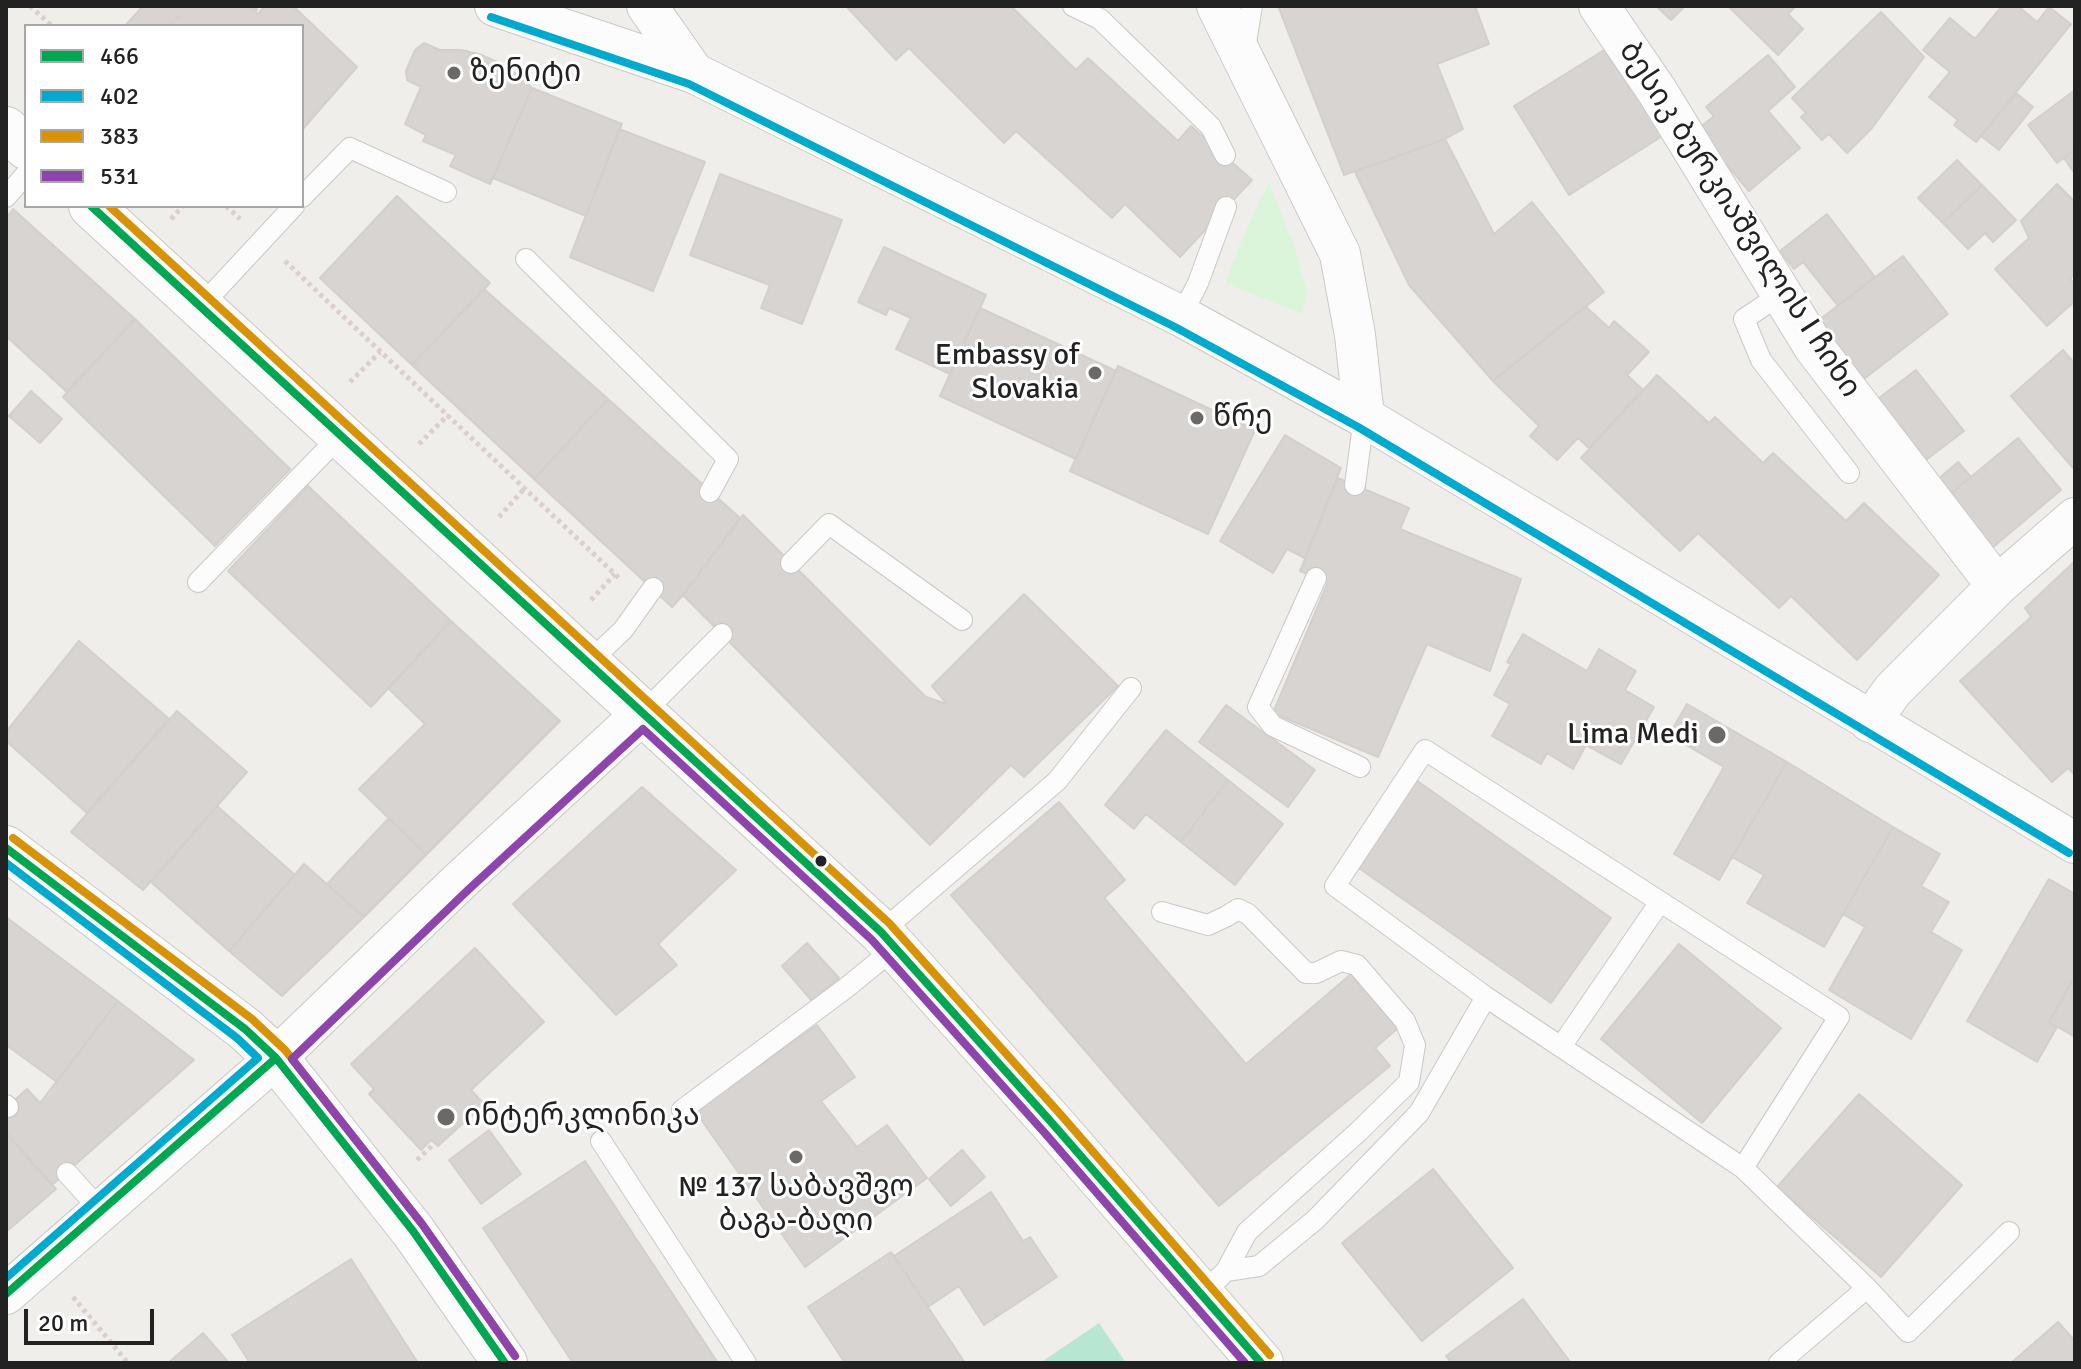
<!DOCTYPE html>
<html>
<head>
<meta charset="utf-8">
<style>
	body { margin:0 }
	#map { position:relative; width:2081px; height:1369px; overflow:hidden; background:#f0eeeb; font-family:Signika,sans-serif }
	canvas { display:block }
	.frame { position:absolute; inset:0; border:8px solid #222; pointer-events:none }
	.legend { position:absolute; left:24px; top:24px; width:280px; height:184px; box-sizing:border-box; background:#fff; border:2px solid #a7a7a7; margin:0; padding:10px 14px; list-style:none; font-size:24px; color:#222 }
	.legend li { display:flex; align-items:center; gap:16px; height:40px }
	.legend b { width:40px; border:2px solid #a7a7a7 }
	.scale { position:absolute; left:24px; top:1309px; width:130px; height:36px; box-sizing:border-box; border:4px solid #222; border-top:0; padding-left:10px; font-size:24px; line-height:28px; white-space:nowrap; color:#222; -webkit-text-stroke:6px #fff; paint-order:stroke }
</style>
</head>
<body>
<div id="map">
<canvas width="2081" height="1369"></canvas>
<div class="frame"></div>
<ul class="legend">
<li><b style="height:10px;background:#00a651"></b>466</li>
<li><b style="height:10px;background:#00a9ce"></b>402</li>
<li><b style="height:10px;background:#d79205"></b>383</li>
<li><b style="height:10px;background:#8e44ad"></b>531</li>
</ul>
<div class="scale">20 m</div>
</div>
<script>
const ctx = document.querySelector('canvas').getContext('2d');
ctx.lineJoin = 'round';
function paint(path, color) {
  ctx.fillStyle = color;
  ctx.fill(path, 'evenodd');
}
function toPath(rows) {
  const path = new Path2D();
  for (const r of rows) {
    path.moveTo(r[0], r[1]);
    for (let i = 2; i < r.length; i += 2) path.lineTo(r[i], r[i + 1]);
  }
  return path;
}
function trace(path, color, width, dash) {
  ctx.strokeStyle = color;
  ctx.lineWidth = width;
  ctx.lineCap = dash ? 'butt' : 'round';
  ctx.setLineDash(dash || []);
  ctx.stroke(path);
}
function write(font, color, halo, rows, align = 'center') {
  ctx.font = font + ' Signika,"Noto Sans Georgian",sans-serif';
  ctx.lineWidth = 6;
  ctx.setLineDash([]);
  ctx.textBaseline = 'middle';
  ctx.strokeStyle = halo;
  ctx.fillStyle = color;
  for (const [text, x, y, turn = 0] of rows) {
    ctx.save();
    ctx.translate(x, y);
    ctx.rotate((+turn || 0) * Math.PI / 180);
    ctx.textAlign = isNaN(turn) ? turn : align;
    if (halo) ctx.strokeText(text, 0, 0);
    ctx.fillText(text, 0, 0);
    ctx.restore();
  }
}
const park = toPath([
	[1269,182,1294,246,1307,292,1302,314,1225,283,1239,246]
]);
const pitch = toPath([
	[1099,1323,1126,1363,1040,1363]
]);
const building = toPath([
	[143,6,249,6,258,14,265,6,293,6,357,67,302,130,302,26,125,26,143,6],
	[846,6,1011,6,1076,70,1088,58,1178,141,1191,126,1252,180,1180,257,1125,204,1112,218,1016,131,1004,143,909,48,896,60,846,6],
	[1278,6,1475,6,1489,44,1437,64,1463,129,1445,139,1344,175,1278,6],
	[1656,6,1685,6,1671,20,1656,6],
	[1728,6,1796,6,1788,14,1803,29,1778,55,1728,6],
	[2002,6,2018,6,2037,22,2049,7,2071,24,1976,142,1954,125,1958,120,1929,97,1950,72,1923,50,1950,18,1975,39,2002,6],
	[1881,12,1924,57,1872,128,1847,153,1829,134,1822,140,1801,117,1806,113,1792,98,1881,12],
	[424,43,440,50,461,50,479,54,500,63,518,75,532,88,490,184,450,166,456,155,423,141,426,135,405,124,421,87,407,80,406,71,415,50,424,43],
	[1609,47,1664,135,1569,195,1514,106,1609,47],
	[1768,55,1795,87,1768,111,1800,148,1749,191,1697,130,1714,116,1706,107,1768,55],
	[532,88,622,124,586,216,493,178,532,88],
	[2075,90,2075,150,2057,163,2028,125,2075,90],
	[2016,93,2033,107,1999,150,1981,136,2016,93],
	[619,129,705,162,653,291,570,257,619,129],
	[1445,139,1494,234,1532,202,1604,292,1493,381,1409,285,1355,172,1445,139],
	[2075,150,2075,174,2064,158,2075,150],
	[1957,160,1982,185,1943,223,1918,198,1957,160],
	[720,174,842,220,802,324,761,308,770,285,690,255,720,174],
	[2057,184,2075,202,2075,274,2070,278,2075,286,2075,301,2047,326,1995,269,2029,238,2021,221,2057,184],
	[1982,185,2016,220,1993,242,1985,233,1968,249,1943,223,1982,185],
	[397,196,490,283,412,365,320,278,397,196],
	[13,209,135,319,67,392,6,336,6,218,13,209],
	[1827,214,1875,277,1838,306,1803,262,1794,269,1780,251,1827,214],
	[884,247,986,295,950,374,896,349,911,318,889,308,886,315,858,302,884,247],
	[1903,256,1948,314,1860,382,1815,323,1903,256],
	[484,289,608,399,534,479,412,365,484,289],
	[1585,306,1609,328,1614,321,1649,352,1627,375,1643,390,1589,448,1578,438,1557,460,1530,436,1539,426,1493,381,1585,306],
	[980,308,1116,371,1076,459,940,396,980,308],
	[135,319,290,469,215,546,63,397,135,319],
	[2063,350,2075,364,2075,466,2073,468,2011,396,2063,350],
	[1118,366,1255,430,1208,534,1070,471,1118,366],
	[1916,370,1964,431,1922,463,1875,401,1916,370],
	[1657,375,1709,423,1715,417,1763,463,1773,453,1846,521,1864,503,1939,575,1857,660,1791,596,1779,608,1698,533,1680,551,1581,458,1657,375],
	[31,391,62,419,40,443,9,416,31,391],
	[608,399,740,518,683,595,672,607,534,479,608,399],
	[1285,435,1341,468,1305,558,1287,549,1273,573,1220,541,1285,435],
	[2018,438,2061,490,1992,548,1948,496,2018,438],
	[1958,462,1971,477,1948,496,1936,481,1958,462],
	[1338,478,1409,508,1400,529,1521,579,1490,671,1427,644,1378,757,1273,713,1328,582,1300,571,1338,478],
	[308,486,451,621,371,707,228,571,308,486],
	[743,515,926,697,947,704,932,686,1024,594,1118,686,1024,777,1011,765,930,845,683,595,743,515],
	[2075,561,2075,775,2068,768,2052,782,1960,681,2031,617,2025,608,2075,561],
	[451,621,560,721,426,855,359,789,425,724,388,688,451,621],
	[1523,634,1587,671,1599,649,1636,671,1625,690,1654,707,1621,764,1586,745,1573,769,1547,753,1541,764,1492,736,1510,704,1494,695,1511,664,1507,662,1523,634],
	[79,641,169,719,87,813,6,741,6,732,79,641],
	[1687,704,1787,762,1719,880,1674,854,1724,767,1669,735,1687,704],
	[1226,705,1315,770,1288,807,1199,742,1226,705],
	[177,711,247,772,143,890,71,832,177,711],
	[1166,730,1228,780,1181,842,1146,814,1134,829,1105,805,1166,730],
	[1787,762,1893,827,1824,947,1747,903,1764,875,1732,857,1787,762],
	[1228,780,1283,824,1235,885,1181,842,1228,780],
	[1416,780,1611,918,1551,1003,1356,866,1416,780],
	[642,787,736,870,658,944,677,965,616,1015,513,904,642,787],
	[1059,802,1125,880,1104,898,1246,1064,1351,974,1398,1028,1375,1048,1390,1066,1219,1206,951,895,1059,802],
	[217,806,295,875,229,951,151,882,217,806],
	[389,818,426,855,364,917,327,884,389,818],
	[1893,827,1940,854,1921,886,1949,902,1931,932,1962,950,1911,1039,1829,990,1865,927,1843,914,1893,827],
	[304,864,364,917,282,996,229,951,304,864],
	[2049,879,2075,894,2075,976,2049,1022,2057,1027,2037,1062,1967,1021,2049,879],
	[6,917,118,1001,57,1082,6,1045,6,917],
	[807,943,839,978,812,1001,782,966,807,943],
	[1679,944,1781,1028,1702,1123,1601,1039,1679,944],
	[475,948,544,1022,471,1090,484,1104,438,1146,431,1140,421,1150,369,1094,374,1089,351,1064,475,948],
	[2075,976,2075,1037,2049,1022,2075,976],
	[118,1001,194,1060,52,1185,6,1133,6,1108,27,1089,40,1103,118,1001],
	[817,1025,855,1077,821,1101,857,1147,887,1125,927,1178,805,1267,695,1111,817,1025],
	[1859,1094,1962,1185,1881,1277,1777,1187,1859,1094],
	[489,1130,521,1174,481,1204,449,1160,489,1130],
	[6,1133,56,1189,6,1232,6,1133],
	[962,1150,985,1177,951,1206,929,1179,962,1150],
	[585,1161,718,1363,573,1363,483,1228,585,1161],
	[1433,1169,1513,1268,1422,1341,1342,1243,1433,1169],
	[991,1192,1023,1241,1030,1237,1057,1277,984,1325,959,1286,928,1307,894,1256,991,1192],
	[891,1252,894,1256,965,1363,845,1363,808,1307,891,1252],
	[351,1259,418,1363,250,1363,232,1335,351,1259],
	[1523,1299,1571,1363,1452,1363,1446,1356,1523,1299],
	[2058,1322,2075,1341,2075,1363,2011,1363,2058,1322],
	[203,1333,229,1363,168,1363,203,1333]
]);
const path = toPath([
	[30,6,52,26],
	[254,11,258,6],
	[171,26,181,15],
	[226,206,240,219],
	[171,219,183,206],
	[285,261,620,579],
	[350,382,380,352],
	[419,444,448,415],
	[499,517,525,488],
	[591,600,615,574],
	[417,1160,435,1143],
	[73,1297,128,1363]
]);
const service = toPath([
	[1073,6,1100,19,1211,127,1225,155],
	[1245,49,1252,6],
	[6,197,26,174],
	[302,197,350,148,446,192],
	[526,259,728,459,710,492],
	[1780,295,1744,319,1761,360,1849,473],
	[201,306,294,206],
	[1181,316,1198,283,1226,207],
	[1355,485,1364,417],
	[791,563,829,524,962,620],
	[1316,578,1258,707,1273,726,1360,767],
	[198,582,341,435],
	[588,663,623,630,653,588],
	[643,713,722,634],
	[1162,912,1208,925,1227,916,1238,909,1248,914,1306,973,1316,973,1341,961,1357,965,1405,1021,1415,1045,1409,1082,1358,1132,1247,1232,1226,1271],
	[881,932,1057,781,1131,688],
	[1486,997,1335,886,1425,750,1839,1017,1743,1168],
	[1562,1045,1660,902],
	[6,1105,8,1107],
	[682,1110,846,988,895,948],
	[601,1141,746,1363],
	[67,1173,101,1211],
	[1201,1295,1226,1271,1259,1266,1315,1220,1419,1113,1486,997,1743,1168,1867,1288,1908,1332,2009,1232],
	[1779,1363,1867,1288]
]);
const minor = toPath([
	[495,6,694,73,1181,316,1364,417,2075,843],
	[647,6,694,73],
	[1217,6,1340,254,1355,335,1364,417],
	[1599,6,1657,91,1814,347,1997,586],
	[1870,722,1893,690,1997,586,2075,518],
	[6,1294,276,1058,460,881,643,713]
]);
const tertiary = toPath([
	[6,129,26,147],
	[91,206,881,932,1052,1123,1261,1363],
	[6,848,245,1029,276,1058,413,1231,505,1363]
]);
const bus1 = toPath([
	[91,206,881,932,1052,1123,1261,1363],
	[6,848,245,1029,276,1058,413,1231,505,1363],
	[6,1294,276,1058]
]);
const bus2 = toPath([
	[491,17,689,84,1175,327,1358,427,2069,853],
	[6,863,237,1038,258,1058,6,1278]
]);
const bus3 = toPath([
	[109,206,889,923,1061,1115,1270,1355],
	[13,838,252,1019,285,1050,422,1224,515,1356]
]);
const bus4 = toPath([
	[515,1356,422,1224,292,1059,468,890,643,729,872,940,1043,1131,1245,1363]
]);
const markers = [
	[454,73,8,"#6a6968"],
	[1095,373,8,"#6a6968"],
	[1197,418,8,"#6a6968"],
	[1717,735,10,"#6a6968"],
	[821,861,7,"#222"],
	[446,1117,10,"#6a6968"],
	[796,1157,8,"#6a6968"]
];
const poiNames = [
	["ზენიტი",470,73],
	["Embassy of",1079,356,"right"],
	["Slovakia",1079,390,"right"],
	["წრე",1213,418],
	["Lima Medi",1699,735,"right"],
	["ინტერკლინიკა",464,1117],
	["№ 137 საბავშვო",796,1188,"center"],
	["ბაგა-ბაღი",796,1222,"center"]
];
const streetNames = [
	["ბესიკ ბურკიაშვილის I ჩიხი",1739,220,57]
];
paint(park, '#daf5da');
paint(pitch, '#b7e6d2');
paint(building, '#d7d4d2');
trace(building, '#d3d0cc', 2);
trace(service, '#c9c8c7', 22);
trace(minor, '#c9c8c7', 42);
trace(tertiary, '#c9c8c7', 46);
trace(path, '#dccecd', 5, [4, 4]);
trace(service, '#fdfcfc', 20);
trace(minor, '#fdfcfc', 40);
trace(tertiary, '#fdfcfc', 44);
trace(bus1, '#00a651', 8);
trace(bus2, '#00a9ce', 8);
trace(bus3, '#d79205', 8);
trace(bus4, '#8e44ad', 8);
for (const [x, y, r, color] of markers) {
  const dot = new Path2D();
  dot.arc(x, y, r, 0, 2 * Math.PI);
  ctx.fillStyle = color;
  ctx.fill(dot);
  trace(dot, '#fff', 3);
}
write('30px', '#222', '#fff', poiNames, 'left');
write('30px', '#222', '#fff', streetNames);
</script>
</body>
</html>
